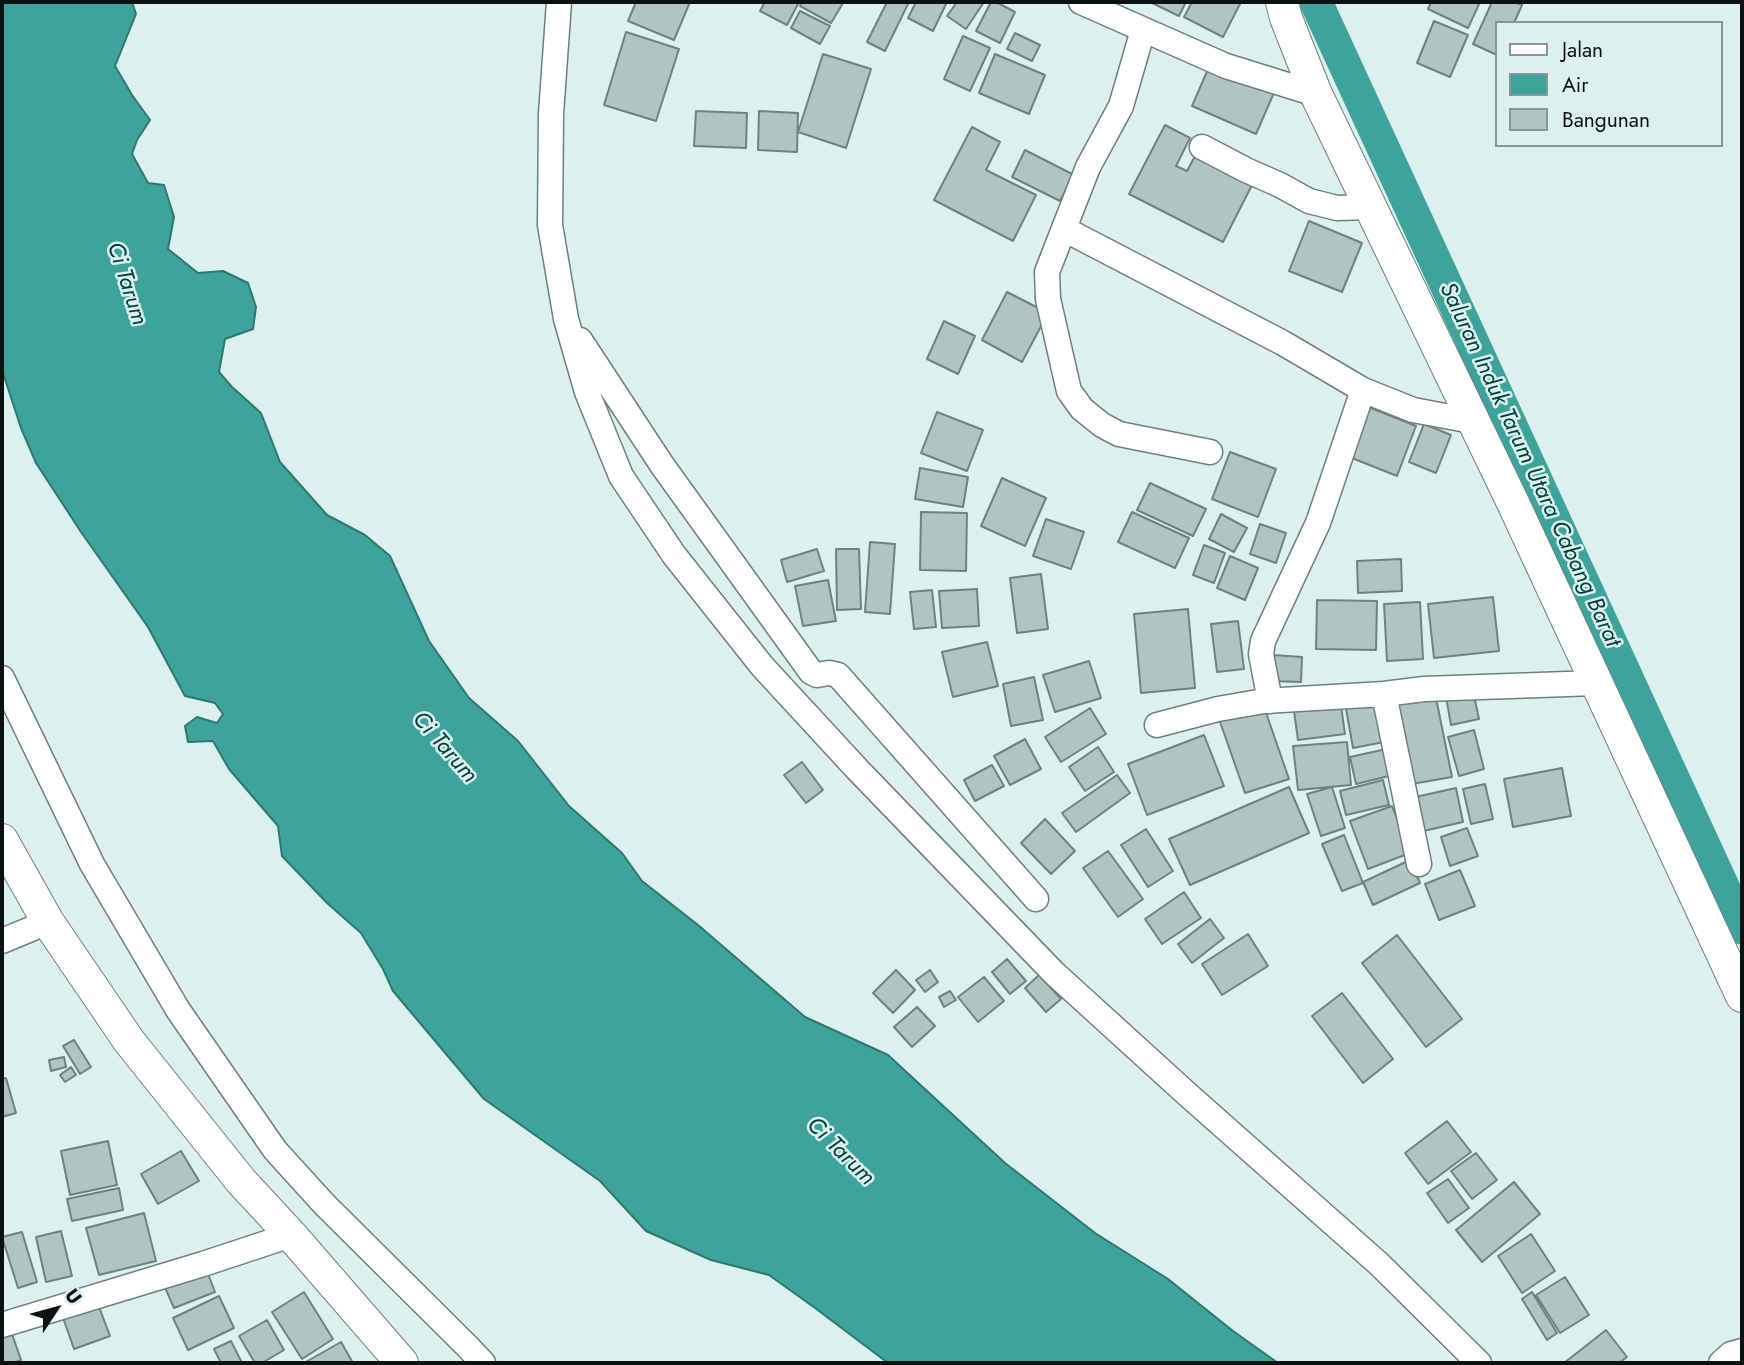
<!DOCTYPE html>
<html>
<head>
<meta charset="utf-8">
<style>
	body { margin:0 }
	#map { position:relative; width:1744px; height:1365px; overflow:hidden; background:#dcf0ee; font-family:Jost,sans-serif }
	canvas { display:block }
	.frame { position:absolute; inset:0; border:4px solid #0b1211; pointer-events:none }
	.legend { position:absolute; left:1495px; top:21px; width:228px; height:126px; box-sizing:border-box; background:#dcf0ee; border:2px solid #889796; margin:0; padding:9px 12px; list-style:none; font-size:21px; color:#0b1211 }
	.legend li { display:flex; align-items:center; gap:14px; height:35px }
	.legend b { width:35px; border:2px solid #889796 }
	.north { position:absolute; left:21px; top:1274px; width:70px; height:70px; -webkit-text-stroke:5px #dcf0ee; paint-order:stroke; rotate:54deg; font-size:19px; font-weight:700; line-height:28px; text-align:center; color:#0b1211 }
	.north::after { content:''; display:block; margin:auto; width:24px; height:32px; background:#0b1211; clip-path:polygon(50% 0,100% 100%,50% 72%,0 100%) }
</style>
</head>
<body>
<div id="map">
<canvas width="1744" height="1365"></canvas>
<div class="frame"></div>
<ul class="legend">
<li><b style="height:9px;background:#fff"></b>Jalan</li>
<li><b style="height:19px;background:#3da39b"></b>Air</li>
<li><b style="height:19px;background:#b1c4c2"></b>Bangunan</li>
</ul>
<div class="north">U</div>
</div>
<script>
const ctx = document.querySelector('canvas').getContext('2d');
ctx.lineJoin = 'round';
function paint(path, color) {
  ctx.fillStyle = color;
  ctx.fill(path, 'evenodd');
}
function toPath(rows) {
  const path = new Path2D();
  for (const r of rows) {
    path.moveTo(r[0], r[1]);
    for (let i = 2; i < r.length; i += 2) path.lineTo(r[i], r[i + 1]);
  }
  return path;
}
function trace(path, color, width, dash) {
  ctx.strokeStyle = color;
  ctx.lineWidth = width;
  ctx.lineCap = dash ? 'butt' : 'round';
  ctx.setLineDash(dash || []);
  ctx.stroke(path);
}
function write(font, color, halo, rows, align = 'center') {
  ctx.font = font + ' Jost,sans-serif';
  ctx.lineWidth = 5;
  ctx.setLineDash([]);
  ctx.textBaseline = 'middle';
  ctx.strokeStyle = halo;
  ctx.fillStyle = color;
  for (const [text, x, y, turn = 0] of rows) {
    ctx.save();
    ctx.translate(x, y);
    ctx.rotate((+turn || 0) * Math.PI / 180);
    ctx.textAlign = isNaN(turn) ? turn : align;
    if (halo) ctx.strokeText(text, 0, 0);
    ctx.fillText(text, 0, 0);
    ctx.restore();
  }
}
const water = toPath([
	[2,2,132,2,136,14,115,66,132,95,150,120,137,140,132,154,148,183,164,185,174,217,168,249,198,273,223,271,248,283,256,307,253,329,225,339,219,372,232,387,261,413,280,462,327,515,365,535,390,556,429,641,469,698,518,741,569,806,622,853,642,881,698,925,805,1017,888,1055,1005,1163,1095,1233,1168,1279,1233,1331,1278,1363,888,1363,815,1308,769,1275,711,1260,646,1231,600,1181,484,1099,393,991,383,969,361,933,327,903,282,856,278,826,229,769,213,741,188,742,185,726,197,717,217,723,223,714,215,703,185,696,148,627,81,532,36,463,21,428,2,370,2,2]
]);
const canal = toPath([
	[1316,2,1742,928]
]);
const building = toPath([
	[636,2,690,2,674,40,628,21,636,2],
	[765,2,799,2,787,25,760,11,765,2],
	[802,2,842,2,843,3,831,23,800,6,802,2],
	[887,2,909,2,885,51,867,42,887,2],
	[916,2,947,2,933,31,908,18,916,2],
	[957,2,984,2,966,29,947,16,957,2],
	[991,2,996,2,1015,12,1000,43,976,31,991,2],
	[1150,2,1186,2,1179,16,1150,2],
	[1192,2,1241,2,1223,37,1184,17,1192,2],
	[1431,2,1480,2,1468,28,1428,9,1431,2],
	[1492,2,1515,2,1522,5,1514,23,1497,23,1497,55,1473,44,1492,2],
	[800,11,830,26,820,44,791,28,800,11],
	[1434,21,1468,35,1450,77,1417,63,1434,21],
	[626,32,679,49,656,121,604,105,626,32],
	[1015,33,1040,45,1032,61,1007,49,1015,33],
	[963,36,990,48,970,91,944,79,963,36],
	[823,54,871,69,846,148,798,132,823,54],
	[995,54,1045,75,1029,114,979,93,995,54],
	[1212,60,1276,88,1256,134,1192,106,1212,60],
	[696,111,747,113,746,148,694,146,696,111],
	[759,111,798,113,797,152,758,150,759,111],
	[1165,125,1190,138,1176,166,1187,171,1195,156,1252,185,1223,242,1129,194,1165,125],
	[972,127,1000,142,986,170,1036,195,1013,241,934,200,972,127],
	[1025,150,1074,175,1060,201,1012,177,1025,150],
	[1309,221,1362,243,1342,292,1289,271,1309,221],
	[1007,292,1048,313,1022,362,982,340,1007,292],
	[944,321,975,336,958,374,927,359,944,321],
	[1366,406,1416,426,1397,476,1347,456,1366,406],
	[937,412,983,430,967,471,921,453,937,412],
	[1424,424,1451,435,1436,473,1409,462,1424,424],
	[1230,452,1276,469,1258,517,1212,499,1230,452],
	[920,468,968,477,963,507,915,499,920,468],
	[1002,478,1046,498,1025,546,981,526,1002,478],
	[1150,483,1206,509,1193,536,1137,510,1150,483],
	[921,512,967,513,966,571,920,570,921,512],
	[1132,512,1189,538,1175,568,1118,542,1132,512],
	[1221,514,1247,528,1234,552,1209,539,1221,514],
	[1046,519,1084,532,1071,569,1033,556,1046,519],
	[1260,524,1286,533,1276,563,1250,554,1260,524],
	[870,542,895,544,890,614,865,612,870,542],
	[1204,545,1225,553,1214,583,1193,575,1204,545],
	[817,549,824,571,787,582,781,560,817,549],
	[836,549,859,549,861,609,837,610,836,549],
	[1230,556,1258,568,1245,600,1217,588,1230,556],
	[1401,559,1402,591,1358,593,1357,561,1401,559],
	[1041,574,1048,629,1017,633,1010,578,1041,574],
	[828,580,836,621,803,626,795,586,828,580],
	[977,589,979,626,942,628,939,591,977,589],
	[932,590,936,627,914,629,910,592,932,590],
	[1493,597,1499,651,1434,658,1428,604,1493,597],
	[1317,600,1377,601,1376,650,1316,649,1317,600],
	[1420,602,1423,659,1387,661,1384,604,1420,602],
	[1188,609,1195,688,1141,693,1134,614,1188,609],
	[1238,621,1244,669,1217,672,1211,624,1238,621],
	[987,642,998,686,953,697,942,652,987,642],
	[1273,655,1302,657,1301,682,1271,681,1273,655],
	[1089,661,1101,698,1055,712,1043,675,1089,661],
	[1034,677,1043,720,1011,726,1003,684,1034,677],
	[1473,691,1479,719,1451,725,1446,697,1473,691],
	[1435,693,1452,777,1406,785,1390,701,1435,693],
	[1376,697,1384,742,1353,748,1345,703,1376,697],
	[1340,699,1345,734,1298,740,1293,704,1340,699],
	[1263,704,1289,779,1245,793,1219,719,1263,704],
	[1090,708,1106,734,1061,762,1045,737,1090,708],
	[1474,730,1484,769,1459,776,1448,737,1474,730],
	[1204,735,1224,786,1147,815,1128,764,1204,735],
	[1025,739,1041,769,1010,785,994,756,1025,739],
	[1347,742,1351,785,1298,790,1293,746,1347,742],
	[1098,747,1114,772,1085,791,1069,767,1098,747],
	[1391,748,1397,774,1356,784,1350,757,1391,748],
	[802,762,823,790,806,803,784,775,802,762],
	[992,765,1004,786,975,801,964,780,992,765],
	[1562,768,1571,816,1513,827,1504,779,1562,768],
	[1117,775,1130,793,1076,832,1062,813,1117,775],
	[1383,780,1389,805,1346,815,1340,791,1383,780],
	[1485,784,1493,819,1471,824,1463,789,1485,784],
	[1289,787,1309,833,1190,885,1169,839,1289,787],
	[1332,787,1345,828,1321,836,1307,794,1332,787],
	[1456,788,1463,822,1419,832,1411,798,1456,788],
	[1392,806,1410,853,1368,869,1350,821,1392,806],
	[1045,819,1075,851,1051,874,1021,843,1045,819],
	[1467,828,1478,856,1450,866,1441,837,1467,828],
	[1146,829,1173,871,1148,887,1121,845,1146,829],
	[1344,835,1363,883,1342,891,1322,844,1344,835],
	[1108,851,1143,899,1118,917,1083,868,1108,851],
	[1410,860,1420,883,1373,905,1363,882,1410,860],
	[1460,870,1475,906,1439,920,1425,884,1460,870],
	[1184,892,1201,918,1162,944,1145,919,1184,892],
	[1210,919,1224,938,1192,963,1178,944,1210,919],
	[1248,934,1268,966,1222,995,1202,964,1248,934],
	[1397,935,1462,1019,1426,1047,1362,963,1397,935],
	[1007,959,1026,981,1010,994,992,972,1007,959],
	[896,970,915,990,893,1013,873,993,896,970],
	[930,970,938,982,925,992,916,980,930,970],
	[1039,975,1061,999,1046,1012,1025,988,1039,975],
	[984,977,1004,1001,978,1022,958,997,984,977],
	[950,991,956,1000,944,1007,939,997,950,991],
	[1342,993,1393,1059,1363,1083,1312,1016,1342,993],
	[917,1007,935,1026,912,1047,894,1027,917,1007],
	[74,1040,91,1067,80,1074,63,1046,74,1040],
	[64,1057,66,1067,51,1071,49,1060,64,1057],
	[71,1067,76,1075,65,1082,60,1075,71,1067],
	[6,1078,16,1113,2,1117,2,1079,6,1078],
	[1447,1121,1471,1152,1428,1184,1405,1153,1447,1121],
	[108,1141,117,1185,70,1195,61,1151,108,1141],
	[181,1151,199,1181,158,1204,141,1174,181,1151],
	[1476,1153,1497,1180,1472,1199,1451,1171,1476,1153],
	[1448,1179,1469,1208,1448,1223,1427,1193,1448,1179],
	[1514,1182,1540,1214,1482,1262,1456,1230,1514,1182],
	[119,1188,123,1210,72,1221,67,1199,119,1188],
	[144,1213,156,1261,99,1275,86,1228,144,1213],
	[61,1231,72,1276,46,1282,36,1237,61,1231],
	[22,1232,37,1282,18,1288,2,1237,22,1232],
	[1531,1234,1555,1271,1522,1293,1498,1256,1531,1234],
	[205,1266,215,1292,174,1308,163,1283,205,1266],
	[1565,1277,1589,1315,1560,1333,1536,1295,1565,1277],
	[304,1292,333,1339,302,1359,272,1312,304,1292],
	[1532,1292,1557,1333,1547,1340,1522,1299,1532,1292],
	[219,1296,234,1328,188,1350,173,1318,219,1296],
	[96,1299,110,1336,74,1349,61,1312,96,1299],
	[267,1320,284,1350,262,1363,255,1363,239,1336,267,1320],
	[10,1328,21,1360,13,1363,2,1363,2,1331,10,1328],
	[1606,1330,1627,1357,1619,1363,1564,1363,1606,1330],
	[231,1341,242,1363,221,1363,214,1349,231,1341],
	[341,1342,353,1363,304,1363,341,1342]
]);
const minor = toPath([
	[559,2,551,114,550,225,566,319,587,392,621,476,674,555,762,666,857,769,1054,973,1187,1094,1379,1264,1479,1363],
	[1081,2,1226,66,1316,94],
	[1143,30,1121,106,1088,167,1047,272,1048,299,1069,391,1082,409,1102,425,1119,434,1210,452],
	[1202,147,1246,170,1280,185,1309,201,1337,208,1371,207],
	[1064,229,1283,343,1363,390,1413,410,1472,421],
	[580,340,662,465,811,672,817,675,829,673,838,675,1036,899],
	[2,678,92,864,178,1010,275,1150,324,1204,467,1346,483,1363],
	[1384,694,1419,864],
	[1270,701,1261,654,1263,641,1318,523,1363,390],
	[1157,725,1218,709,1264,701,1384,694,1424,689,1596,683],
	[2,941,48,922],
	[2,1325,203,1264,291,1235],
	[1721,1363,1731,1354,1742,1351]
]);
const tertiary = toPath([
	[1282,2,1286,18,1316,94,1514,505,1742,996],
	[2,840,48,922,129,1041,241,1181,291,1235,402,1363]
]);
const waterNames = [
	["Ci Tarum",126,284,72],
	["Saluran Induk Tarum Utara Cabang Barat",1529,465,65],
	["Ci Tarum",444,748,49],
	["Ci Tarum",840,1152,45]
];
paint(water, '#3da39b');
trace(water, '#2e7872', 2);
trace(canal, '#3da39b', 33);
paint(building, '#b1c4c2');
trace(building, '#708280', 2);
trace(minor, '#6e807e', 27);
trace(tertiary, '#6e807e', 34);
trace(minor, '#fff', 24);
trace(tertiary, '#fff', 32);
write('italic 23px', '#00413d', '#dcf0ee', waterNames);
</script>
</body>
</html>
